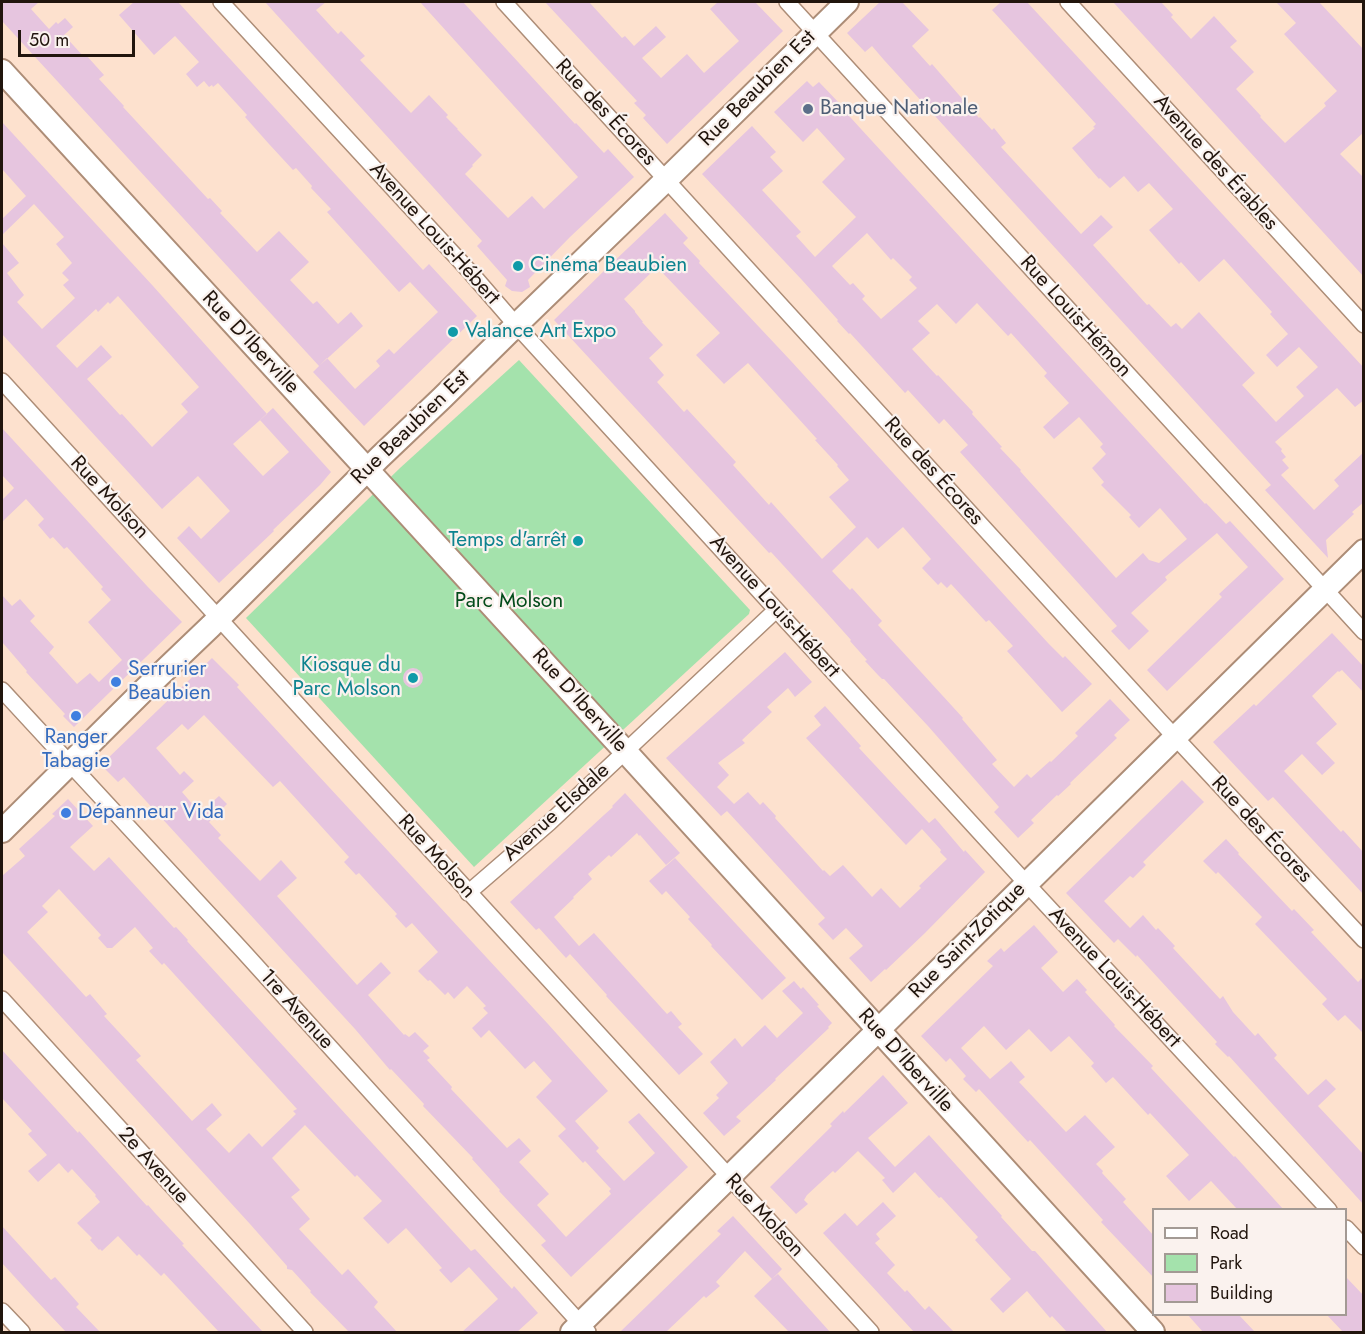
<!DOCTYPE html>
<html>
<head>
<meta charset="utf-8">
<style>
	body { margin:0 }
	#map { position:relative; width:1365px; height:1334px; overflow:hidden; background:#fde1ce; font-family:Jost,sans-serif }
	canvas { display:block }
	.frame { position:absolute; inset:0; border:3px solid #21150d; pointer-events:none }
	.legend { position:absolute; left:1152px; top:1208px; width:195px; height:108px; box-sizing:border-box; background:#faf2ee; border:2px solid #a39a94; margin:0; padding:8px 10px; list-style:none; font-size:18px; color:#21150d }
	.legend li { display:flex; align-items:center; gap:12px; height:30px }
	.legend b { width:30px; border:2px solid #a39a94 }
	.scale { position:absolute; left:18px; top:30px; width:117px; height:27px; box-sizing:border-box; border:3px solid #21150d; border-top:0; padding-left:8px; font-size:18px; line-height:21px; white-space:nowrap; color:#21150d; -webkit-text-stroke:4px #faf2ee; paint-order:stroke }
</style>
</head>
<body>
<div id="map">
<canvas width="1365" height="1334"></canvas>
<div class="frame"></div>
<ul class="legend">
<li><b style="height:8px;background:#fff"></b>Road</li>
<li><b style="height:16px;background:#a4e2ac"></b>Park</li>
<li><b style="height:16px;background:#e6c5df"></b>Building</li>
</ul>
<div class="scale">50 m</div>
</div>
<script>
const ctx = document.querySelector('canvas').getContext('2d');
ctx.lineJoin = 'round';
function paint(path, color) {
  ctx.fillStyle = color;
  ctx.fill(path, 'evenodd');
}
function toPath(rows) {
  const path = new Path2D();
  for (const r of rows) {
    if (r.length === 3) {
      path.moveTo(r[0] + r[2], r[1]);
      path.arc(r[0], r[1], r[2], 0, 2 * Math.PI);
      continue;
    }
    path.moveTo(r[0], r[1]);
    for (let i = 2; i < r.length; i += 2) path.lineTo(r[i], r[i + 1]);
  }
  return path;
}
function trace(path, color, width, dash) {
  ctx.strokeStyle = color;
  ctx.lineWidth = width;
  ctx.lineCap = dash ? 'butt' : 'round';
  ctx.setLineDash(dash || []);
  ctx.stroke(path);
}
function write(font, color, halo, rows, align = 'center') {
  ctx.font = font + ' Jost,sans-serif';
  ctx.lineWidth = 4.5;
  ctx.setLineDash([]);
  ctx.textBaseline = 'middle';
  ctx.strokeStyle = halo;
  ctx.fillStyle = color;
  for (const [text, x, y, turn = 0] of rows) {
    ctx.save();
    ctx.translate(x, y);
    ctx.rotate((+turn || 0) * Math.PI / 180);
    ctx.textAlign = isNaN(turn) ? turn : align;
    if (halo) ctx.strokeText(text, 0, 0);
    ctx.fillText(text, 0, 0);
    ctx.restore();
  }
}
const green = toPath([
	[519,360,750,610,749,614,474,867,246,618,400,468]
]);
const building = toPath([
	[2,2,39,2,31,9,49,29,56,22,58,24,65,18,73,27,64,35,84,57,86,55,104,75,99,79,124,106,123,107,208,199,210,198,222,211,220,213,257,252,279,231,309,262,290,280,313,304,317,301,338,324,351,312,363,326,319,366,2,21],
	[134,2,178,2,423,270,429,264,477,316,364,426,313,372,327,358,355,389,380,366,376,361,389,349,394,354,438,312,410,282,399,292,327,212,331,209,311,188,312,186,296,168,293,170,269,144,245,117,247,115,218,83,213,87,212,85,209,87,204,81,197,87,186,74,199,62,175,36,154,55,119,15],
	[265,2,326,2,316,10,338,34,341,31,365,56,360,60,411,113,429,95,448,115,446,117,458,129,457,129,482,155,472,165,473,166,465,174,508,218,532,196,544,209,578,177,420,2,463,2,575,124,576,123,604,153,608,149,634,177,570,237,528,280,530,287,522,292,512,291,505,286,507,280,477,246,482,241],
	[545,2,589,2,622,38,625,36,634,46,656,26,666,37,642,58,661,78,687,54,704,73,739,41,710,9,718,2,755,2,783,31,667,144,643,118,646,115,634,103,637,101],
	[880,2,902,2,929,30,912,46,930,66,932,64,979,118,980,117,992,130,994,128,1006,143,1001,147,1081,234,1101,215,1113,227,1093,245,1147,305,1149,304,1171,327,1176,323,1182,329,1199,312,1255,373,1242,385,1276,422,1304,396,1296,387,1318,367,1299,347,1277,367,1266,355,1288,334,1270,314,1272,312,1224,259,1199,282,1181,262,1179,264,1173,257,1149,230,1173,209,1149,183,1138,192,1124,176,1110,188,1100,178,1099,179,1072,148,1095,128,1093,127,1096,124,992,10,1001,2,1027,2,1364,368,1364,400,1355,407,1337,388,1275,442,1282,449,1281,451,1286,457,1282,460,1289,468,1281,475,1314,510,1339,486,1334,480,1364,452,1364,502,1352,512,1354,514,1326,540,1328,558,1265,490,1271,485,884,60,872,46,865,52,847,33],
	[1113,2,1161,2,1173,15,1171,17,1191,39,1214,16,1237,41,1230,47,1254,72,1236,89,1261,116,1260,117,1285,143,1326,106,1324,103,1337,91,1284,34,1296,23,1276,2,1319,2,1364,50,1364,132,1340,154,1364,178,1364,277],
	[807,81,813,87,819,82,842,106,841,107,861,129,1205,504,1206,503,1226,524,1230,521,1284,579,1167,691,1147,670,1222,597,1219,594,1248,567,1217,533,1165,577,1167,580,1131,613,1149,631,1129,650,1111,631,1117,626,960,452,968,445,944,419,939,424,908,390,905,393,850,333,849,334,837,321,838,320,802,280,702,174,752,126,776,152,770,157,783,171,762,190,801,232,796,236,815,257,856,217,822,182,845,159,817,128,803,142,774,112],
	[867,233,891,260,893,258,912,277,909,280,917,288,881,319,862,299,865,296,853,283,850,285,832,266],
	[977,303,1008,336,1011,333,1047,373,1044,376,1069,403,1043,427,1054,439,1079,417,1103,444,1100,447,1106,454,1092,468,1104,482,1101,485,1131,515,1129,517,1139,528,1160,508,1187,539,1159,563,1149,560,1143,553,1116,578,1020,471,1021,470,1000,448,1002,447,972,414,973,412,938,375,937,376,912,349,930,333,918,321,937,304,956,324],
	[2,122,153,286,267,414,233,444,263,476,289,452,260,420,273,408,331,472,320,485,273,530,274,531,219,583,177,538,189,526,201,539,230,511,198,476,162,509,2,334,2,243,19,263,7,273,24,295,17,302,42,329,75,298,63,285,69,280,62,273,72,263,56,244,64,237,34,204,2,235,2,219,26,196,2,169],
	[118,296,199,387,181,404,188,412,152,447,122,414,120,415,87,379,112,357,101,345,77,368,56,346,96,309,98,312,108,302,110,304],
	[665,213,688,238,683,243,700,261,699,263,791,361,1048,643,1063,658,1065,656,1092,684,1062,712,1007,651,1013,646,989,620,986,622,951,584,947,588,941,582,938,585,922,568,931,559,903,527,878,549,867,537,832,571,850,590,852,588,882,621,878,625,963,718,962,719,997,760,992,764,1014,787,1027,774,1031,778,1050,761,1051,762,1078,736,1075,733,1110,699,1130,720,1114,735,1117,738,1070,783,1071,784,1058,796,1057,795,1031,820,1034,823,1018,838,994,812,999,807,928,726,884,679,882,679,878,675,865,661,867,660,850,641,851,640,826,612,771,552,769,553,554,320,609,266],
	[657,267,720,333,696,355,724,384,748,363,817,439,815,440,838,465,837,466,849,480,829,497,856,527,822,559,771,502,769,505,733,465,736,462,687,409,684,412,657,382,664,375,649,358,663,345,642,322,643,322,635,312,635,311,624,299],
	[2,428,147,586,182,622,74,727,63,716,65,714,26,672,27,671,2,642,2,595,12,606,20,599,35,616,30,621,54,647,49,653,77,684,90,673,99,682,122,660,88,622,111,600,101,589,103,587,67,547,64,549,53,537,50,539,38,525,44,519,26,499,2,522,2,500,14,488,2,475],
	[1332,633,1364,667,1364,693,1342,670,1339,672,1338,671,1312,696,1337,724,1316,743,1335,763,1322,775,1302,754,1284,771,1341,832,1343,830,1364,853,1364,895,1273,797,1268,801,1213,742,1254,704,1256,706],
	[785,652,812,682,795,697,788,688,767,707,772,712,742,740,745,743,718,763,729,775,717,787,734,804,748,792,760,805,763,802,776,816,775,818,823,871,824,870,830,876,843,865,872,897,881,888,900,908,921,888,919,886,947,859,940,852,941,850,922,829,906,845,806,738,821,725,814,716,825,706,861,746,859,748,929,823,935,818,964,852,965,850,985,872,925,933,886,970,885,969,871,982,849,958,863,946,846,928,833,940,818,924,825,918,752,838,727,811,721,816,666,758],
	[212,658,239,685,237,687,316,773,548,1024,608,1091,575,1121,599,1148,596,1151,622,1179,624,1181,655,1153,628,1122,639,1113,688,1167,571,1277,541,1245,546,1241,499,1191,500,1190,472,1159,473,1158,423,1106,424,1104,391,1069,390,1070,355,1029,124,777,118,782,102,766,106,762,105,761],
	[204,715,273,787,280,781,349,857,344,862,356,875,359,873,397,914,395,916,406,928,412,923,438,952,418,971,428,981,430,980,445,995,448,992,454,999,467,986,486,1006,483,1008,488,1013,472,1028,481,1038,489,1030,525,1069,534,1061,552,1081,536,1097,566,1129,558,1136,583,1163,585,1161,611,1189,609,1191,611,1194,566,1237,537,1205,549,1194,519,1162,531,1151,519,1138,507,1148,451,1089,452,1087,427,1060,430,1058,423,1051,429,1046,415,1032,409,1037,405,1034,404,1035,368,995,391,973,381,962,357,985,277,896,297,878,281,860,260,881,218,838,221,835,209,822,227,804,219,796,200,813,182,792,194,781,184,771,180,775,156,748,182,724,188,730],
	[413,678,10],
	[1182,780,1204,802,1143,862,1146,865,1133,878,1130,876,1104,901,1130,928,1143,915,1156,930,1158,928,1175,946,1173,948,1220,999,1223,996,1233,1012,1255,1036,1258,1033,1277,1055,1274,1058,1308,1095,1326,1079,1336,1089,1318,1106,1364,1155,1364,1205,1229,1056,1228,1057,1215,1044,1217,1042,1137,955,1136,957,1118,939,1114,943,1066,893],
	[625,793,680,853,666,865,640,835,639,836,637,833,611,857,609,855,588,874,592,879,573,897,574,898,554,917,579,946,594,933,667,1014,671,1011,682,1024,678,1027,703,1054,679,1075,606,996,607,995,570,954,566,958,539,928,536,930,510,902,604,815,613,807,612,806],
	[68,799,93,826,70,847,94,871,109,857,174,928,176,927,188,940,187,941,471,1251,475,1249,512,1289,514,1286,538,1313,517,1332,462,1332,498,1299,469,1267,451,1283,439,1270,442,1268,406,1228,388,1244,363,1218,382,1201,357,1175,355,1177,305,1125,272,1158,300,1190,291,1197,310,1219,299,1229,342,1275,348,1269,378,1302,374,1307,397,1332,349,1332,310,1292,311,1291,292,1270,287,1269,287,1266,250,1224,2,952,2,876,25,856,19,849,55,816,52,814],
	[59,889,101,935,98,938,107,948,112,948,135,927,153,948,149,951,162,965,164,963,297,1109,293,1111,296,1114,262,1147,249,1133,229,1153,206,1129,222,1115,212,1103,192,1121,136,1060,141,1056,104,1016,107,1014,90,994,86,997,27,932,48,912,42,906],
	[1226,839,1239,853,1238,854,1292,911,1294,909,1314,930,1311,932,1358,982,1364,976,1364,1034,1345,1015,1338,1021,1322,1004,1327,999,1255,924,1262,917,1218,872,1216,874,1203,861],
	[675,858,786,978,762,1000,711,946,712,945,688,919,690,917,666,891,662,895,649,881],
	[1034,925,1058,952,1041,968,1063,992,1077,979,1087,990,1085,992,1115,1025,1114,1026,1153,1066,1151,1068,1234,1157,1235,1156,1283,1209,1237,1209,1211,1181,1189,1201,1166,1176,1189,1155,1150,1113,1148,1115,1113,1077,1106,1083,1091,1066,1094,1063,1069,1036,1051,1052,1029,1029,1006,1050,984,1026,961,1048,990,1079,1011,1061,1025,1077,1019,1082,1066,1132,1085,1115,1115,1147,1096,1164,1103,1171,1102,1173,1126,1199,1123,1202,1154,1236,1154,1278,1101,1222,1103,1220,1030,1140,1028,1142,979,1089,976,1092,963,1079,966,1076,950,1058,946,1062,921,1036,993,966,987,961,1001,948,1004,952],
	[794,981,801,989,803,987,819,1005,817,1006,832,1023,828,1027,829,1028,775,1079,776,1080,736,1117,741,1121,724,1136,703,1113,719,1098,716,1095,728,1083,710,1062,735,1038,742,1047,765,1025,777,1038,803,1013,782,991],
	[2,1050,78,1133,79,1131,147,1206,148,1205,155,1213,184,1244,182,1245,263,1332,219,1332,164,1273,161,1276,139,1254,137,1256,118,1236,102,1251,100,1249,99,1250,90,1240,92,1238,77,1223,100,1202,95,1196,96,1195,72,1169,68,1173,59,1163,38,1182,28,1171,47,1155,28,1134,32,1131,2,1098],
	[883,1075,908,1103,868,1138,895,1167,929,1135,1002,1216,1001,1217,1032,1251,1035,1251,1107,1332,1067,1332,1052,1316,1050,1318,1027,1291,1003,1313,990,1299,1011,1279,975,1240,978,1237,941,1197,939,1198,915,1172,893,1193,882,1180,885,1178,858,1151,835,1173,833,1171,807,1195,804,1200,808,1204,796,1214,770,1187,832,1126,830,1124,843,1111,844,1113],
	[883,1202,896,1216,876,1234,880,1239,875,1243,895,1265,887,1273,905,1292,907,1290,925,1310,929,1306,954,1332,914,1332,823,1233,845,1213,857,1226],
	[733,1216,782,1269,772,1279,778,1274,830,1332,789,1332,754,1296,772,1279,745,1251,716,1282,720,1286,706,1298,704,1296,666,1332,620,1332,721,1234,717,1231],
	[2,1226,51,1280,55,1277,79,1304,76,1307,100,1332,66,1332,33,1297,2,1263],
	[1346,1277,1364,1296,1364,1332,1343,1332,1326,1314,1346,1314],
	[1187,1314,1238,1314,1255,1332,1203,1332]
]);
const street = toPath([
	[221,2,471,273,516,325,1026,883,1329,1210],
	[504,2,1160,721,1364,940],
	[787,2,1364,632],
	[1068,2,1364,325],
	[2,381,871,1332],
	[2,690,242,950,588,1332],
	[468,893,549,823,776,610],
	[2,999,305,1332],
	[1346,1228,1364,1247],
	[2,1311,22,1332]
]);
const secondary = toPath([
	[2,71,625,751,1153,1332],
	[2,831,143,691,211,626,380,457,442,398,508,333,667,179,847,2],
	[572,1332,1364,551]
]);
const markers = [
	[808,109,6,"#5c6f8a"],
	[518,266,6,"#0f9aa8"],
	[453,332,6,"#0f9aa8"],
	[578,541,6,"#0f9aa8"],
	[413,678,6,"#0f9aa8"],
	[116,682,6,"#3f7fe0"],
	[76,716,6,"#3f7fe0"],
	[66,813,6,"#3f7fe0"]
];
const streetNames = [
	["Rue Beaubien Est",758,89,-45],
	["Rue des Écores",605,113,47],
	["Avenue des Érables",1215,163,48],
	["Avenue Louis-Hébert",434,234,48],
	["Rue Louis-Hémon",1075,317,48],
	["Rue D'Iberville",250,343,47],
	["Rue Beaubien Est",411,428,-44],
	["Rue des Écores",933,472,48],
	["Rue Molson",109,498,47],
	["Avenue Louis-Hébert",774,607,48],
	["Rue D'Iberville",579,701,48],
	["Avenue Elsdale",557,813,-42],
	["Rue des Écores",1261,830,47],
	["Rue Molson",436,857,48],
	["Rue Saint-Zotique",968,941,-45],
	["Avenue Louis-Hébert",1114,978,47],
	["1re Avenue",296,1010,48],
	["Rue D'Iberville",905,1061,48],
	["2e Avenue",153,1166,48],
	["Rue Molson",764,1216,47]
];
const serviceNames = [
	["Banque Nationale",820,109]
];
const cultureNames = [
	["Cinéma Beaubien",530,266],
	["Valance Art Expo",465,332],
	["Temps d'arrêt",566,541,"right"],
	["Kiosque du",401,666,"right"],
	["Parc Molson",401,690,"right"]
];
const parkNames = [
	["Parc Molson",509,602]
];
const shopNames = [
	["Serrurier",128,670],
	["Beaubien",128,694],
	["Ranger",76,738,"center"],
	["Tabagie",76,762,"center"],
	["Dépanneur Vida",78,813]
];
paint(green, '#a4e2ac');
paint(building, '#e6c5df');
trace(street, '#ad8d77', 18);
trace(secondary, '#ad8d77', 26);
trace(street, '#fff', 15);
trace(secondary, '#fff', 22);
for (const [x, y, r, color] of markers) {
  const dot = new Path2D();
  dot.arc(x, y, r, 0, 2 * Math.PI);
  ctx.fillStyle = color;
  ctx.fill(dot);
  trace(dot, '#faf2ee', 2);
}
write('21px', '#21150d', '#faf2ee', streetNames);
write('21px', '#4e5e75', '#faf2ee', serviceNames, 'left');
write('21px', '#0d838f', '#faf2ee', cultureNames, 'left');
write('21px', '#034b1a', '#faf2ee', parkNames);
write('21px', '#366cbe', '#faf2ee', shopNames, 'left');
</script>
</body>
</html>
